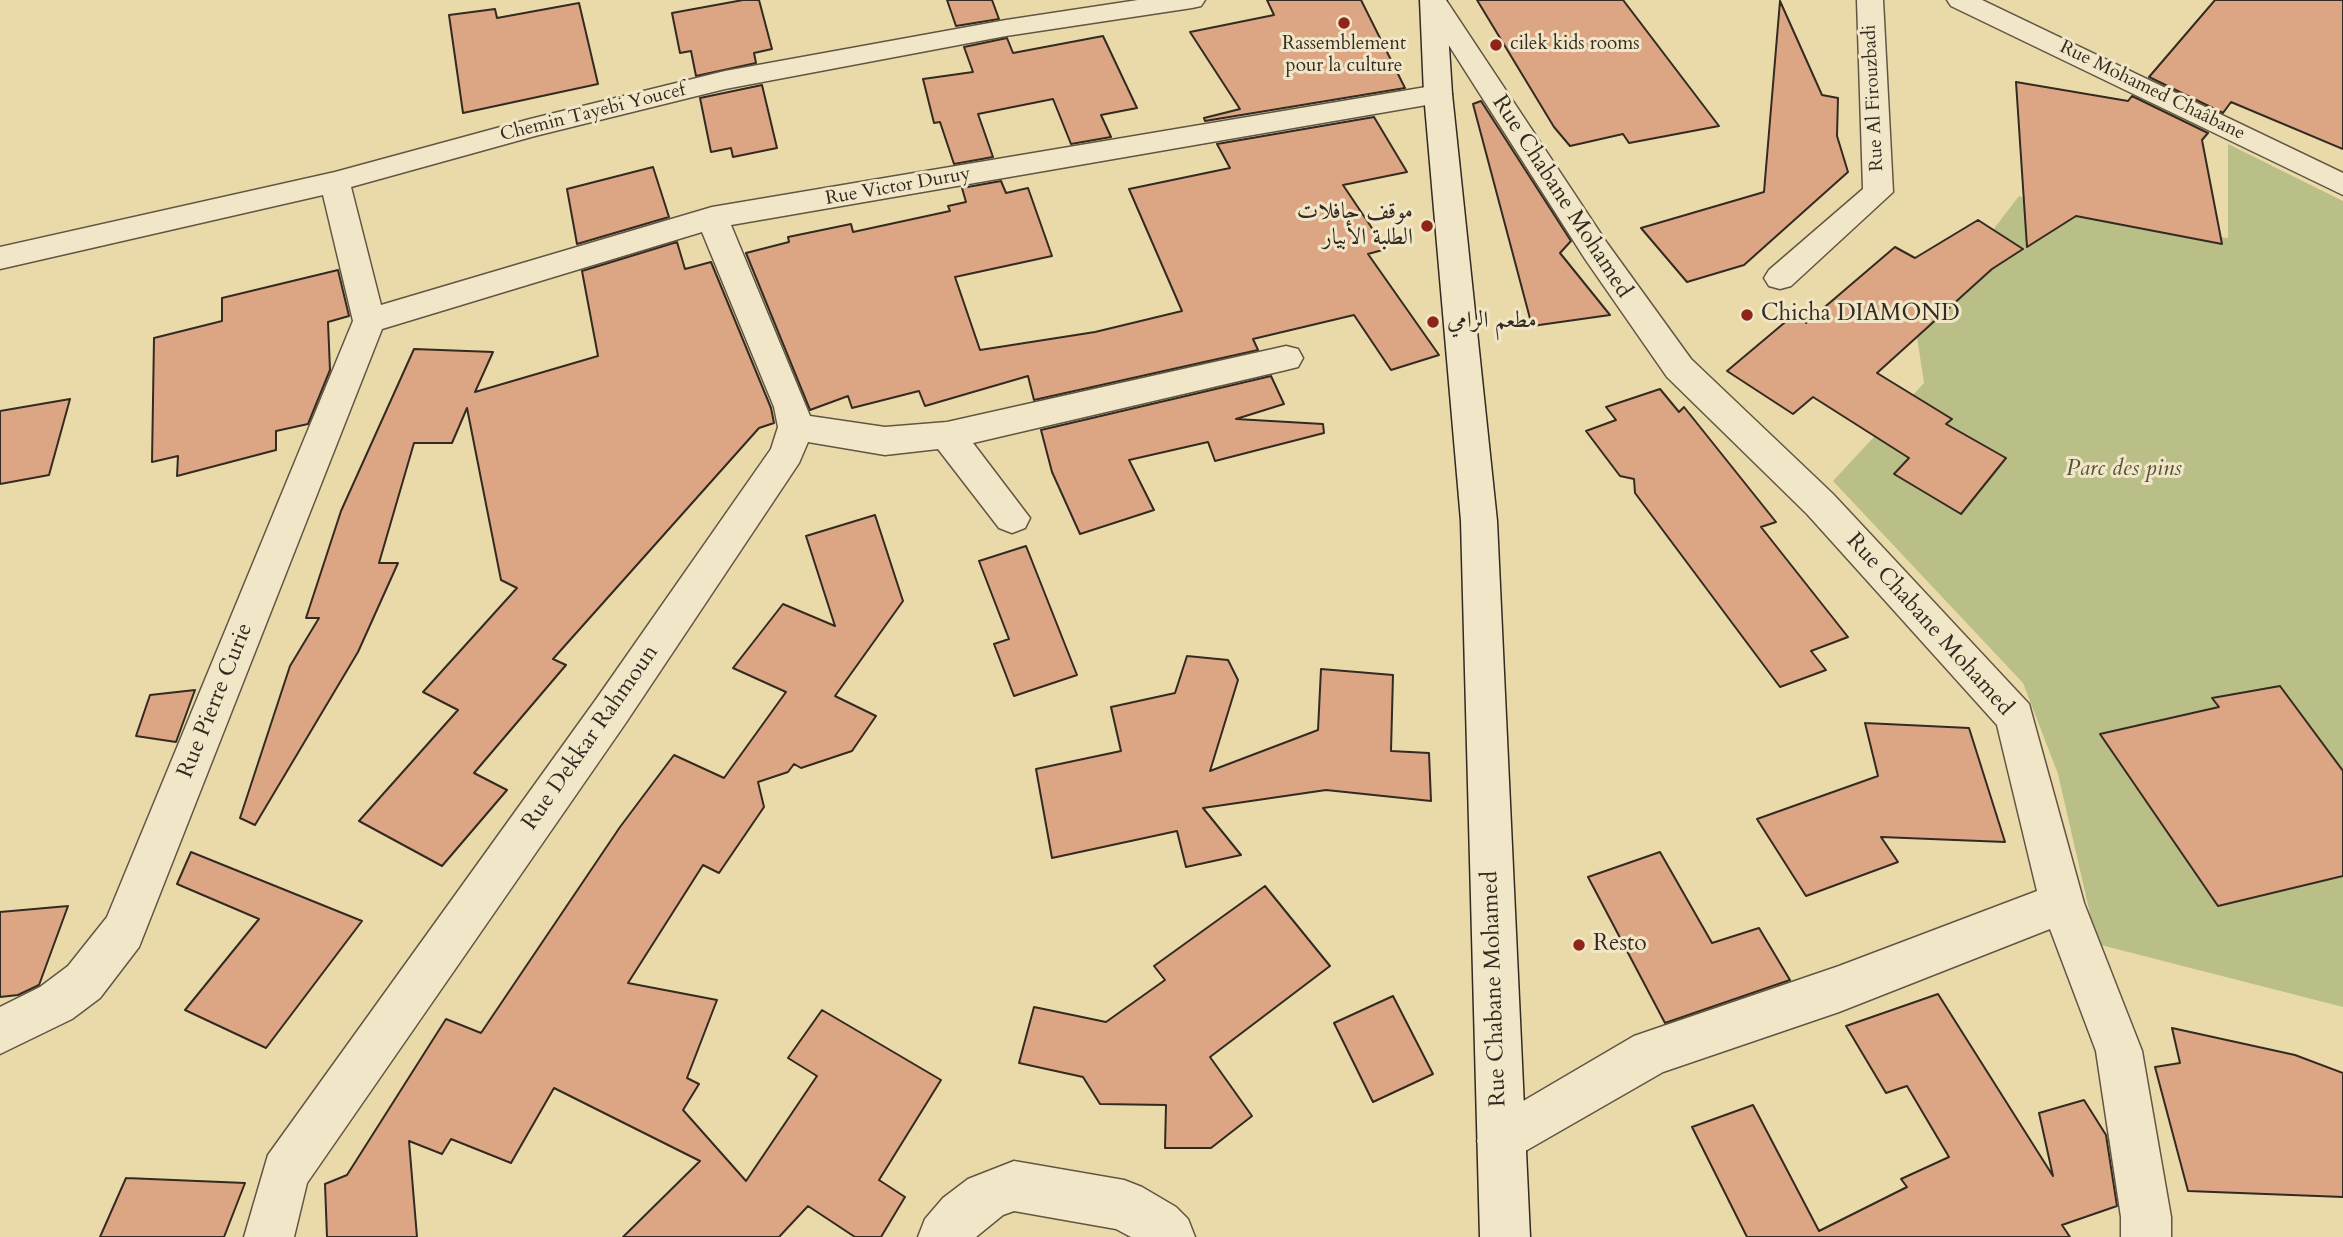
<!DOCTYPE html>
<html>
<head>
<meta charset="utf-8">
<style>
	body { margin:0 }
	canvas { display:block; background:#eadaaa }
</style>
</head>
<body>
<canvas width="2343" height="1237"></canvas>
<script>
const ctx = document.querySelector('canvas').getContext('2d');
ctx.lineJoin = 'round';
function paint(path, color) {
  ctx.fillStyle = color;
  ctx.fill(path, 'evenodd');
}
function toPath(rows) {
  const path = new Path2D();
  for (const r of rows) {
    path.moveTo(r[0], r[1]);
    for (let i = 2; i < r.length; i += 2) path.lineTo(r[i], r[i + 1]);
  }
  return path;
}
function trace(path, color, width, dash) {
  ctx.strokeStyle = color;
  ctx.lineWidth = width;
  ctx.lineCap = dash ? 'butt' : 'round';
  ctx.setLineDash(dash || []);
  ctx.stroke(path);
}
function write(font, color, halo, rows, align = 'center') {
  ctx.font = font + ' Cardo,Amiri,serif';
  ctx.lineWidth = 6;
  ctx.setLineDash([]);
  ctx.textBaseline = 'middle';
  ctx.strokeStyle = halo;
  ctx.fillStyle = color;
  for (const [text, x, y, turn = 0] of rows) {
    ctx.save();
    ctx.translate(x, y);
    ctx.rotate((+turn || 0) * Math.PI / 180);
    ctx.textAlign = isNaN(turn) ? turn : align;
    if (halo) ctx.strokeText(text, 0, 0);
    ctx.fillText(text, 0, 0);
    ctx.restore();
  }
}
const green = toPath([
	[2228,144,2343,201,2343,1007,2097,944,2058,774,2023,683,1833,481,1924,383,1917,337,1974,278,1986,239,2019,196,2069,216,2228,238]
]);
const building = toPath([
	[743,0,759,0,772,49,754,53,756,63,696,76,691,51,680,53,672,13,743,0],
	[947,0,992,0,999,19,956,26,947,0],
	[1267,0,1361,0,1405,88,1205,121,1204,118,1240,109,1190,32,1274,15,1267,0],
	[1477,0,1623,0,1719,126,1629,143,1623,134,1570,146,1554,127,1477,0],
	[2215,0,2343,0,2343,149,2231,102,2223,113,2149,77,2215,0],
	[1780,1,1822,95,1838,98,1837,136,1848,172,1744,265,1687,282,1641,228,1764,192,1780,1],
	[579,3,598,84,463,113,449,15,495,9,497,18,579,3],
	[1103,36,1137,108,1101,115,1111,137,1071,144,1053,99,978,114,993,157,954,164,940,122,934,123,923,79,973,72,964,47,1007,38,1013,53,1103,36],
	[2016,82,2128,101,2132,96,2208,133,2202,140,2222,244,2076,216,2027,247,2016,82],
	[762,85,777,148,733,157,731,148,711,152,700,98,762,85],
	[1481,101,1571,241,1560,253,1610,315,1532,326,1473,104,1481,101],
	[1374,117,1407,172,1343,185,1386,249,1368,254,1439,355,1391,370,1354,315,1253,339,1258,350,1034,400,1028,376,925,406,919,391,852,408,848,396,810,410,746,253,789,242,788,237,851,224,853,232,950,211,948,206,966,202,962,188,1001,181,1006,193,1028,188,1052,256,955,277,980,350,1095,332,1182,311,1129,189,1230,168,1217,144,1374,117],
	[653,167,669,217,577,244,567,189,653,167],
	[1978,220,2023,249,1992,269,1877,373,1952,419,1946,424,2006,458,1961,514,1894,474,1909,458,1813,397,1793,414,1727,371,1796,313,1806,323,1895,247,1915,258,1978,220],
	[677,242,685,269,711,262,771,408,774,423,759,428,553,659,566,665,474,773,507,790,442,866,359,821,458,710,423,692,517,588,501,580,467,408,452,443,414,443,379,563,398,563,358,652,255,825,240,818,290,666,319,618,306,618,341,511,414,349,493,352,475,392,598,356,582,271,677,242],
	[338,270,349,316,328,322,330,370,308,424,276,431,276,450,177,476,178,456,152,462,154,338,222,321,222,298,338,270],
	[1271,376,1284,404,1236,419,1323,424,1324,433,1215,461,1208,442,1129,460,1154,510,1080,534,1052,472,1041,430,1271,376],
	[1660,389,1679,412,1684,407,1776,522,1761,527,1848,637,1811,651,1826,670,1780,687,1635,493,1634,479,1620,476,1586,431,1616,420,1606,407,1660,389],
	[70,399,49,475,0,484,0,411,70,399],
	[875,515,903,601,835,696,876,716,852,751,801,768,794,764,788,772,758,782,764,807,719,873,703,865,628,983,717,1000,687,1078,699,1084,683,1110,746,1181,817,1076,788,1058,822,1010,941,1080,879,1180,905,1197,881,1237,855,1237,808,1206,779,1237,623,1237,700,1161,554,1088,511,1163,451,1139,442,1154,409,1141,417,1237,327,1237,325,1184,347,1175,446,1019,481,1033,620,827,674,755,724,778,786,692,733,668,783,604,835,626,806,536,875,515],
	[1026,546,1077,675,1014,696,994,644,1009,639,979,561,1026,546],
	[1187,656,1228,660,1238,680,1210,771,1318,730,1321,669,1393,675,1391,751,1429,753,1431,801,1326,790,1203,808,1241,855,1186,867,1177,831,1052,858,1036,769,1121,751,1111,707,1175,693,1187,656],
	[2280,686,2343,771,2343,876,2218,906,2100,734,2219,707,2212,698,2280,686],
	[195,690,176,742,136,736,150,695,195,690],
	[1865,723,1969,728,2005,842,1881,837,1898,862,1806,896,1757,819,1878,776,1865,723],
	[191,852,362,921,266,1048,185,1010,259,919,177,884,191,852],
	[1660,852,1712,943,1759,928,1790,980,1665,1023,1588,877,1660,852],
	[1265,886,1330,966,1210,1057,1252,1116,1211,1148,1165,1148,1166,1105,1100,1104,1083,1077,1019,1063,1034,1007,1106,1022,1165,980,1154,966,1265,886],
	[68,906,39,985,18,995,0,997,0,912,68,906],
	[1938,994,2053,1176,2039,1113,2084,1100,2106,1135,2117,1206,2062,1225,2070,1237,1747,1237,1692,1127,1753,1105,1819,1231,1907,1187,1901,1179,1949,1157,1907,1086,1886,1093,1846,1026,1938,994],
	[1393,996,1433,1074,1373,1102,1334,1023,1393,996],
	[2172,1028,2295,1055,2343,1073,2343,1197,2188,1191,2155,1067,2180,1063,2172,1028],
	[126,1178,245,1183,224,1237,100,1237,126,1178]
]);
const minor = toPath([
	[1138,0,1205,0,1201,6,1192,8,1006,36,725,89,535,136,351,187,381,305,712,207,1438,85,1448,88,1452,94,1448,100,1438,103,731,225,810,416,885,427,947,422,1286,346,1298,349,1303,358,1298,367,1286,370,973,443,1030,518,1025,528,1012,533,999,528,938,449,885,455,808,442,799,463,625,724,307,1183,294,1237,244,1237,268,1155,597,698,771,449,778,427,774,407,702,232,382,329,139,947,100,998,72,1019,0,1054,0,1007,40,987,68,966,107,917,353,321,323,195,0,269,0,247,335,172,530,119,725,71,1006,20,1138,0],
	[1420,0,1446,0,1607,243,1691,359,1833,494,2029,704,2084,903,2142,1051,2171,1217,2171,1237,2121,1237,2121,1217,2096,1051,2050,929,1839,1012,1663,1072,1501,1165,1484,1158,1477,1141,1484,1124,1634,1036,1839,966,2037,891,1997,725,1807,514,1667,377,1585,259,1420,0],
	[1857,0,1883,0,1893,192,1791,286,1780,289,1769,286,1764,278,1769,270,1863,189,1857,0],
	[1014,1161,1124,1180,1142,1187,1176,1207,1188,1219,1195,1237,1131,1237,1116,1229,1014,1211,1003,1215,976,1237,918,1237,925,1219,943,1198,968,1179,1014,1161]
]);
const tertiary = toPath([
	[1947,0,1982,0,2343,173,2343,195,1951,6,1947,0]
]);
const secondary = toPath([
	[1420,0,1446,0,1452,94,1497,521,1530,1237,1480,1237,1461,521,1424,94,1420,0]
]);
const markers = [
	[1344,23,7,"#8f2418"],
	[1496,45,7,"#8f2418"],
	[1427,226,7,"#8f2418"],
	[1747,315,7,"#8f2418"],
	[1433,322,7,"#8f2418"],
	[1579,945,7,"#8f2418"]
];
const farPoinames = [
	["Rassemblement",1344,45],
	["pour la culture",1344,67],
	["cilek kids rooms",1510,45,"left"]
];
const farStreetnames = [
	["Rue Mohamed Chaâbane",2152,91,26],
	["Rue Al Firouzbadi",1874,98,-93],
	["Chemin Tayebi Youcef",593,113,-14],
	["Rue Victor Duruy",898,187,-10]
];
const streetNames = [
	["Rue Chabane Mohamed",1561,197,57],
	["Rue Chabane Mohamed",1929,625,48],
	["Rue Pierre Curie",216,701,-68],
	["Rue Dekkar Rahmoun",591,738,-55],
	["Rue Chabane Mohamed",1495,989,-92]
];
const poiNames = [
	["موقف حافلات",1413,213,"right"],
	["الطلبة الأبيار",1413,239,"right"],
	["Chicha DIAMOND",1761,315],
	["مطعم الرامي",1447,322],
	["Resto",1593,945]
];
const parkNames = [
	["Parc des pins",2124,470]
];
paint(green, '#b9bf87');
paint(building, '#dca684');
trace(building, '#332a21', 2);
trace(minor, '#615643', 3);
trace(tertiary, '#615643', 3);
trace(secondary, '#332a21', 3);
paint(minor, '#f1e7c8');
paint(tertiary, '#f1e7c8');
paint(secondary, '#f1e7c8');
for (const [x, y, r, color] of markers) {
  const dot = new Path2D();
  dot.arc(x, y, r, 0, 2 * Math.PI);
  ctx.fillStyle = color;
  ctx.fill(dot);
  trace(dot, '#f1e7c8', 2.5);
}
write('19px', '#332a21', '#f1e7c8', farPoinames);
write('19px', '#332a21', '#f1e7c8', farStreetnames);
write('23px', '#332a21', '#f1e7c8', streetNames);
write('23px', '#332a21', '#f1e7c8', poiNames, 'left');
write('italic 23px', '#544f3a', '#f1e7c8', parkNames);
</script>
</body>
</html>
